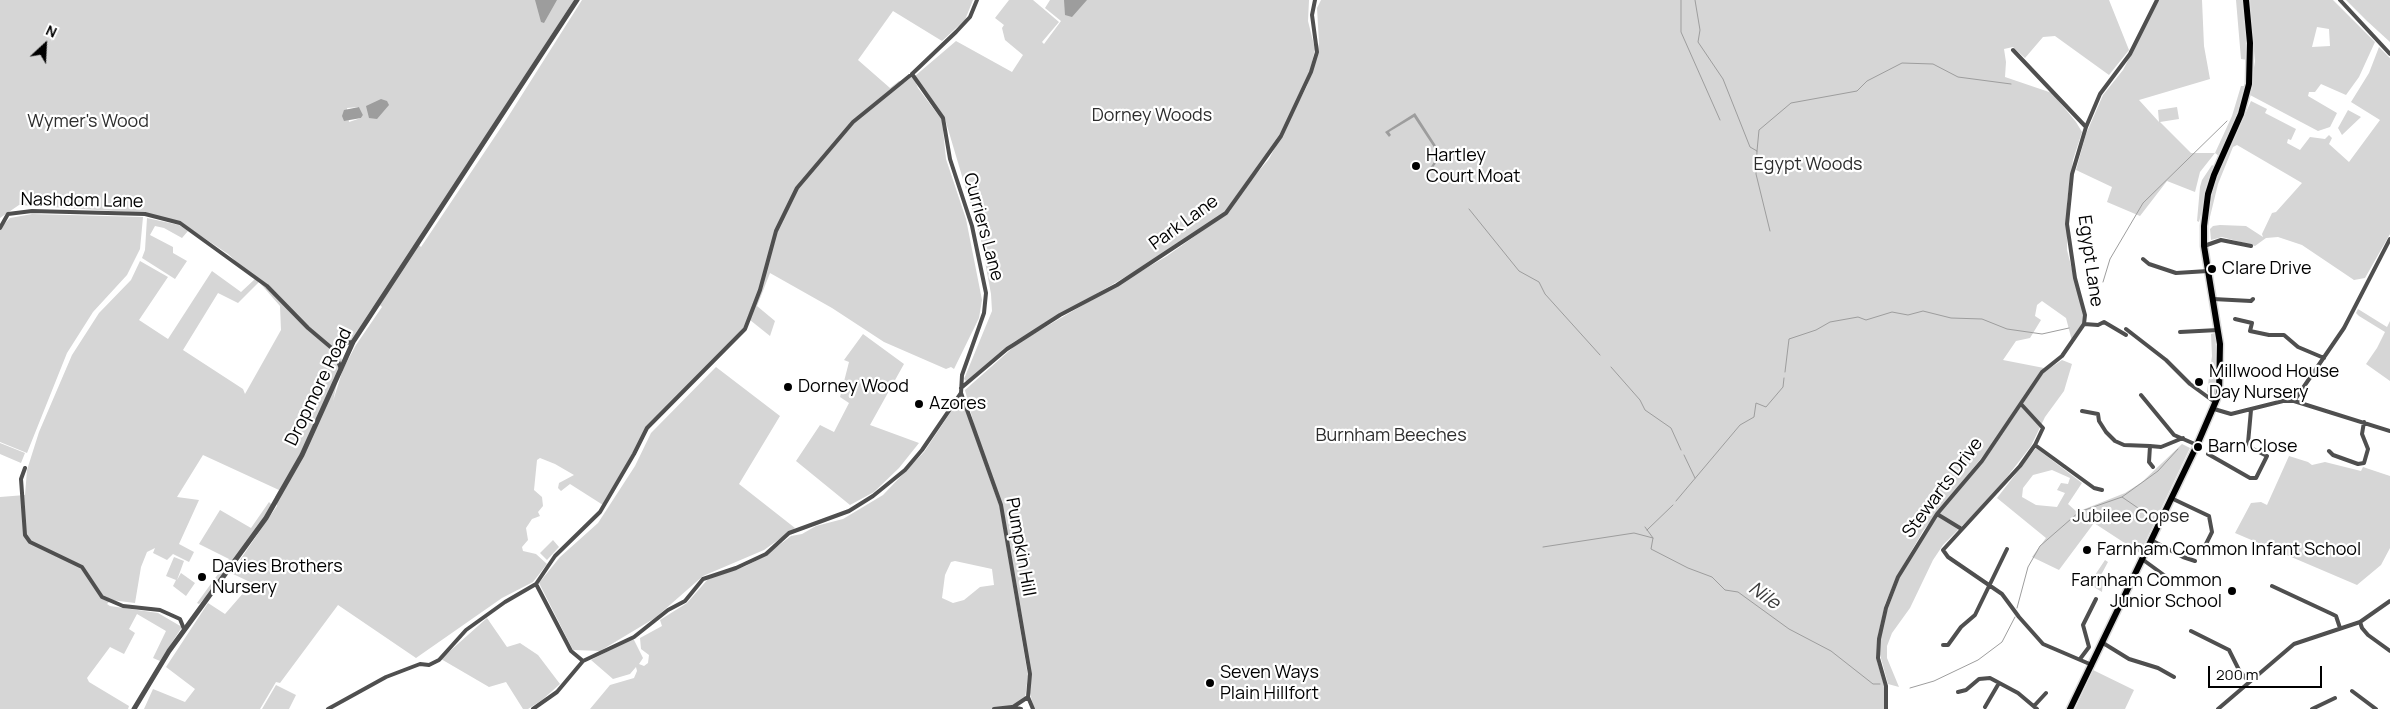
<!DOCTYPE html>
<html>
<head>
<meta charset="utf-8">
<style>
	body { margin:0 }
	#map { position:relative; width:2390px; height:709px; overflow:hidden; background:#fff; font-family:Manrope,sans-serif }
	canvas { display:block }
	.north { position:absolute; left:20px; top:20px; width:50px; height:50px; -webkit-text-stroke:4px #fff; paint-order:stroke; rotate:25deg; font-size:14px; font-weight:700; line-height:20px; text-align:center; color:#000 }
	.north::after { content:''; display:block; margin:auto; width:18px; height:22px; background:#000; clip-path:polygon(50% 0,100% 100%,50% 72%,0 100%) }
	.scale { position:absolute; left:2208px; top:666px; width:114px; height:22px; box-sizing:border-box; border:2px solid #000; border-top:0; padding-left:6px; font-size:15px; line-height:18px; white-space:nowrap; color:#000; -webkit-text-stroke:4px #fff; paint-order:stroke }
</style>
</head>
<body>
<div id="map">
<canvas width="2390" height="709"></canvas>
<div class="north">N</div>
<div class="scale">200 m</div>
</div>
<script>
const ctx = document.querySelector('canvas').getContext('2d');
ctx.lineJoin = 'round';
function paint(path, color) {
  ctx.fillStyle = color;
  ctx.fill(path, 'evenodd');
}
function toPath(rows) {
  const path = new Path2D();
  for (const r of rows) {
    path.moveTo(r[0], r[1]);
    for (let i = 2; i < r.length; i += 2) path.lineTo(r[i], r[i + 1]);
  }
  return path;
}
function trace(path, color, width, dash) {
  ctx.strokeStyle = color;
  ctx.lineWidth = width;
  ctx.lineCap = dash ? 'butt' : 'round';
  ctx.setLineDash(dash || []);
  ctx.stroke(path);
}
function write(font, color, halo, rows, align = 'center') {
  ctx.font = font + ' Manrope,sans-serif';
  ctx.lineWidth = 4.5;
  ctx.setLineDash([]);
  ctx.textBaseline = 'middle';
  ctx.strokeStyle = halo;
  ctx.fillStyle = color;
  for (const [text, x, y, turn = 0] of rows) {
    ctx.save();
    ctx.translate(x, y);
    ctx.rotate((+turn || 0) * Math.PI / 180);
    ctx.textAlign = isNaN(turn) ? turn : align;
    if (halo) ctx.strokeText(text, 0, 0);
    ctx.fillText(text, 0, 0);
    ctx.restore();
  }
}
const green = toPath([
	[0,0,574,0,352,341,336,343,342,360,333,401,343,369,356,345,382,307,380,305,418,244,421,247,506,120,582,0,973,0,965,20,942,41,893,11,858,60,890,88,899,81,904,83,913,76,918,88,942,120,946,159,966,219,982,300,979,318,954,369,951,367,946,369,884,342,832,308,770,273,757,306,775,321,770,336,750,320,735,341,647,428,603,505,570,484,561,491,558,488,559,483,574,475,555,464,540,458,537,460,534,490,542,497,543,506,538,512,540,516,532,519,526,528,528,540,522,547,523,551,536,554,547,564,533,582,502,598,416,658,338,605,280,683,276,682,260,709,144,709,153,689,185,702,195,689,166,667,208,603,225,614,252,583,231,573,277,506,275,497,279,490,203,455,177,497,199,500,179,544,194,552,189,562,173,554,167,560,153,553,155,548,147,552,141,567,135,603,111,600,107,604,110,606,158,613,182,627,160,661,153,658,166,631,137,614,129,629,135,633,124,654,110,647,87,678,89,682,129,706,128,709,0,709,0,497,25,495,27,470,39,432,72,355,99,313,131,280,140,261,168,277,139,320,168,339,212,271,241,292,255,279,228,254,180,222,145,213,19,205,0,218],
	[359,107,363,115,361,118,349,122,347,108],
	[259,282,280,306,281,330,245,394,243,389,183,350,218,293,238,303],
	[1009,0,1033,0,1059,22,1042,42,1044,44,1061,21,1045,8,1050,0,1309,0,1308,21,1315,49,1310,71,1282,131,1224,213,1163,255,1012,343,967,382,964,379,992,311,991,294,981,240,945,119,915,76,956,41,1012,72,1023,55,1005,40,1002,28,1004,25,995,18],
	[1321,0,2109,0,2129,50,2109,75,2055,36,2043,37,2025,58,2013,47,2004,49,2006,62,2005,77,2052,93,2076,122,2082,132,2073,160,2067,202,2067,250,2084,316,2083,323,2072,341,2066,318,2042,301,2037,305,2035,316,2041,320,2030,338,2016,341,2003,360,2044,368,1994,442,1923,531,1897,576,1885,604,1878,635,1877,661,1884,685,1885,709,1034,709,1030,693,1031,675,1001,502,981,451,965,390,1018,343,1167,256,1230,211,1246,186,1269,159,1307,86,1316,59,1319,43,1317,8],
	[2159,0,2202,0,2204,46,2210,79,2139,100,2159,122,2158,110,2177,107,2179,119,2160,122,2191,153,2215,153,2232,116,2241,86,2246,86,2238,117,2219,156,2215,153,2200,172,2195,192,2167,181,2140,216,2107,202,2112,187,2076,170,2086,134,2103,95,2123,70],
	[2236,0,2243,0,2248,60,2241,59],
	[2249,0,2333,0,2375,42,2359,77,2346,95,2321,84,2315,92,2309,92,2308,96,2337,113,2330,127,2318,131,2250,95,2255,61],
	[2317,27,2329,29,2330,46,2312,47],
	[2346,0,2390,0,2390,42,2367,21],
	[2379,47,2390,58,2390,234,2365,278,2354,280,2302,245,2278,237,2266,238,2255,246,2222,237,2211,240,2210,229,2213,226,2220,225,2246,226,2263,237,2262,234,2272,213,2276,212,2302,183,2237,145,2233,147,2218,184,2208,225,2207,215,2212,188,2251,101,2267,109,2265,113,2296,129,2291,140,2288,139,2287,143,2300,150,2310,137,2325,139,2329,135,2332,138,2329,144,2349,162,2380,120,2351,102,2369,73],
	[2348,110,2361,117,2342,135,2338,128],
	[2212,165,2215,167,2207,190,2199,222,2197,221,2200,187,2202,180],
	[32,214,143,217,140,249,127,275,93,312,67,353,27,453,0,442,0,228,10,218],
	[147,218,179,225,188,231,182,238,164,228,155,226,150,235,173,247,173,253,187,261,175,279,142,258,145,250],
	[2358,309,2387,327,2390,321,2390,381,2366,364,2377,348,2385,332,2359,316,2356,313],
	[2215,333,2218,377,2216,397,2213,398,2207,392,2212,356,2211,334],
	[863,334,904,364,870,425,919,443,899,468,874,492,850,505,796,461,820,425,834,432,849,403,840,397,849,362,844,360],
	[2062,360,2072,364,2064,391,2045,417,2031,446,1993,495,1943,545,1933,560,1910,608,1892,633,1887,646,1887,658,1899,687,1888,684,1879,651,1880,639,1886,614,1901,574,1939,514,1990,452,2044,372],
	[716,367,780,416,739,484,795,528,764,550,703,576,655,618,600,651,573,650,539,583,560,557,598,523,635,466,651,433],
	[956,404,965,408,1000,508,1028,676,1025,698,1012,706,993,709,590,709,610,685,634,678,637,671,636,667,630,674,613,679,591,660,633,638,643,658,639,664,644,666,648,663,649,655,641,649,640,638,662,626,660,620,687,603,708,579,746,566,766,555,791,536,802,534,816,526,843,519,883,495,924,452],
	[955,561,992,569,994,585,980,587,964,600,953,603,942,598,945,575,951,562],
	[0,443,25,453,21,463,0,454],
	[2182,444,2190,448,2140,553,2094,523,2059,570,2032,557,2046,538,1997,498,2036,448,2082,483,2068,504,2077,512,2125,493,2142,482],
	[2052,470,2070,478,2068,484,2061,483,2057,490,2065,493,2057,507,2036,505,2022,497,2023,488,2033,475],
	[2289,456,2308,462,2312,465,2325,462,2361,471,2363,467,2390,476,2390,548,2381,565,2357,585,2235,533,2251,503,2261,502,2267,505],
	[269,502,272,505,264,518,207,596,199,604,197,603,229,559,199,544,220,510,251,528],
	[553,540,559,547,547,560,540,553],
	[174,557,184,561,177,580,181,573,195,583,186,596,173,586,176,580,166,576],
	[2105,560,2108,562,2101,575,2108,580,2107,581,2103,580,2102,592,2089,584],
	[487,618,507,647,520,643,538,655,560,684,542,700,528,709,523,709,506,682,489,687,441,659],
	[2093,670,2134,690,2125,709,2075,709],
	[276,685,296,695,289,709,262,709]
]);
const water = toPath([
	[535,0,557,0,544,23,541,22],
	[1064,0,1087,0,1072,17,1065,15],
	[381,99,387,101,389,105,377,119,369,118,366,106],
	[359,107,363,115,361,118,344,121,342,116,344,110],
	[1415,113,1442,155,1426,177,1425,175,1439,155,1414,117,1389,132,1391,135,1389,137,1385,132]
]);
const stream = toPath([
	[1681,0,1681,32,1720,120],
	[1695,0,1700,30,1698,42,1723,79,1750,147,1757,151,1756,174,1770,231],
	[1757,151,1759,130,1791,103,1857,91,1867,81,1902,63,1933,64,1958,77,2011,84],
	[1469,209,1519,271,1539,282,1545,294,1600,355],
	[2103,282,2110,259,2143,203,2227,121],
	[1611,367,1640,400,1645,410,1671,428,1681,450],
	[1785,372,1789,339,1816,330,1830,322,1858,317,1866,320,1892,312,1908,315,1923,311,1951,318,1982,319,2007,329,2042,334,2069,328],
	[1684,455,1695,478],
	[2122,497,2158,471,2178,449],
	[1676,501,1740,425,1754,417,1756,403,1766,407,1783,387,1784,378],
	[1645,527,1653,538,1651,549,1688,568,1712,577,1725,590,1738,592,1789,629,1831,651,1873,684,1880,684],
	[1647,530,1673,505],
	[1543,547,1634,533,1653,538],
	[2017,608,2028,567,2040,546,2079,512,2122,497,2154,519],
	[1910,688,1934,681,1978,660,2002,642,2015,617]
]);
const minor = toPath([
	[2340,0,2390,54],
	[2013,50,2086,127],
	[912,74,943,118,950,159,972,226,986,293,984,313,962,375,961,393,1001,505,1030,674,1028,697,1033,709],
	[0,228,8,214,32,211,145,214,180,223,267,286,308,328,334,350,346,343,353,342],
	[2204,246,2221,240,2251,246],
	[2143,259,2149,264,2176,273,2208,271],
	[2213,299,2251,301,2253,299],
	[2235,319,2252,323,2250,331,2269,335,2284,335,2298,347,2324,358],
	[2084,324,2098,325,2104,322,2126,335],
	[2126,329,2166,360,2190,384,2216,403],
	[2180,332,2218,330],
	[334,350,341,369],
	[961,388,1007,349,1060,315,1117,285,1226,213,1281,136,1311,72,1317,52,1312,15,1315,0],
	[2141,395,2174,435,2197,445],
	[2294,401,2344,328,2390,239],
	[2021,404,2043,428,2035,445,2020,466,1943,550,1948,557,2002,594,2019,617,2043,644,2092,665],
	[2214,409,2231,414,2283,401,2294,401,2390,431],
	[2082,411,2098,414,2099,421,2106,432,2115,441,2124,445,2150,446],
	[2035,445,2094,488,2102,490],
	[2329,451,2333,455,2358,464,2364,463,2368,449,2362,434,2364,422],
	[2208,454,2250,478,2256,478,2267,456,2251,448,2248,443,2251,410],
	[2153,467,2149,462,2150,446,2161,447,2183,438],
	[25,468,21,479,25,535,30,542,82,567,102,597,123,606,160,610,180,619,184,629],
	[2171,498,2209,516,2212,532,2205,546],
	[1937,514,1960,528],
	[2151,540,2183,557,2195,561],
	[2142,559,2172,581,2177,581],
	[536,584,571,651,583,661],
	[2272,586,2332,614,2336,616,2340,628],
	[2360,622,2362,628,2368,635,2390,651],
	[2191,631,2229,650,2239,670,2249,682],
	[2103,643,2129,659,2158,668,2174,677],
	[1943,645,1948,645,1961,627,1975,615,2007,549],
	[2080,659,2089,647,2083,625,2096,599],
	[2352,691,2376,709],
	[1958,692,1966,690,1979,679,1990,678,2018,693,2037,709],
	[2034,706,2046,693],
	[1013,707,1028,697],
	[1985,707,1999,683],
	[328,709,386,677,420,664,429,665,439,660,466,630,505,602,536,584,555,556,600,512,634,454,647,428,745,329,760,290,776,231,797,188,853,122,912,74,956,32,970,17,977,0],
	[533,709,557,692,583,661,634,637,668,610,685,601,703,579,736,568,766,554,789,533,849,511,873,496,905,470,922,450,961,393],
	[994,709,1012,707,1021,709],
	[1886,709,1886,686,1878,658,1879,639,1886,608,1898,577,1937,514,1982,461,2042,372,2062,356,2084,324,2085,315,2075,278,2067,224,2072,174,2086,127,2100,94,2130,54,2157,0],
	[2218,709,2294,644,2360,622,2390,601],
	[2312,709,2335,698]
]);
const tertiary = toPath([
	[134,709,169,651,266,518,302,455,353,342,577,0]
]);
const primary = toPath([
	[2070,709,2197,445,2219,394,2220,344,2204,246,2204,226,2208,194,2214,175,2241,114,2249,84,2250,43,2246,0]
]);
const markers = [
	[1416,166,5,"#000"],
	[2212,269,5,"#000"],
	[2199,382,5,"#000"],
	[788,387,5,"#000"],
	[919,404,5,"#000"],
	[2198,447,5,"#000"],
	[2087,550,5,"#000"],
	[202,577,5,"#000"],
	[2232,591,5,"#000"],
	[1210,683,5,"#000"]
];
const parkNames = [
	["Dorney Woods",1152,116],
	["Wymer's Wood",88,122],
	["Egypt Woods",1808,165],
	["Burnham Beeches",1391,436],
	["Jubilee Copse",2131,517]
];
const poiNames = [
	["Hartley",1426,156],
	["Court Moat",1426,177],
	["Clare Drive",2222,269],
	["Millwood House",2209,372],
	["Day Nursery",2209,393],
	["Dorney Wood",798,387],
	["Azores",929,404],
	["Barn Close",2208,447],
	["Farnham Common Infant School",2097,550],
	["Davies Brothers",212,567],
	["Nursery",212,588],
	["Farnham Common",2222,581,"right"],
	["Junior School",2222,602,"right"],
	["Seven Ways",1220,673],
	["Plain Hillfort",1220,694]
];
const streetNames = [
	["Nashdom Lane",82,201,1],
	["Park Lane",1184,223,-36],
	["Curriers Lane",983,227,75],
	["Egypt Lane",2090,261,82],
	["Dropmore Road",319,387,-64],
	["Stewarts Drive",1943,488,-53],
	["Pumpkin Hill",1020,547,80]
];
const waterNames = [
	["Nile",1764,596,35]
];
paint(green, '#d6d6d6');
paint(water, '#9d9d9d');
trace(stream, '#9d9d9d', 1);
trace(primary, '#dbdbdb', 9);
trace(minor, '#4f4f4f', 4);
trace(tertiary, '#4f4f4f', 5);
trace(primary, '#000', 6);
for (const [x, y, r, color] of markers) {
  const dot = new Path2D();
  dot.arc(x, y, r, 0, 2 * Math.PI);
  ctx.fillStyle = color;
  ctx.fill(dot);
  trace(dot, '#fff', 2);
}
write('18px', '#2d2d2d', '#fff', parkNames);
write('18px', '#000', '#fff', poiNames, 'left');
write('18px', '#000', '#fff', streetNames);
write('italic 19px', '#3e3e3e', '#fff', waterNames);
</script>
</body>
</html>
